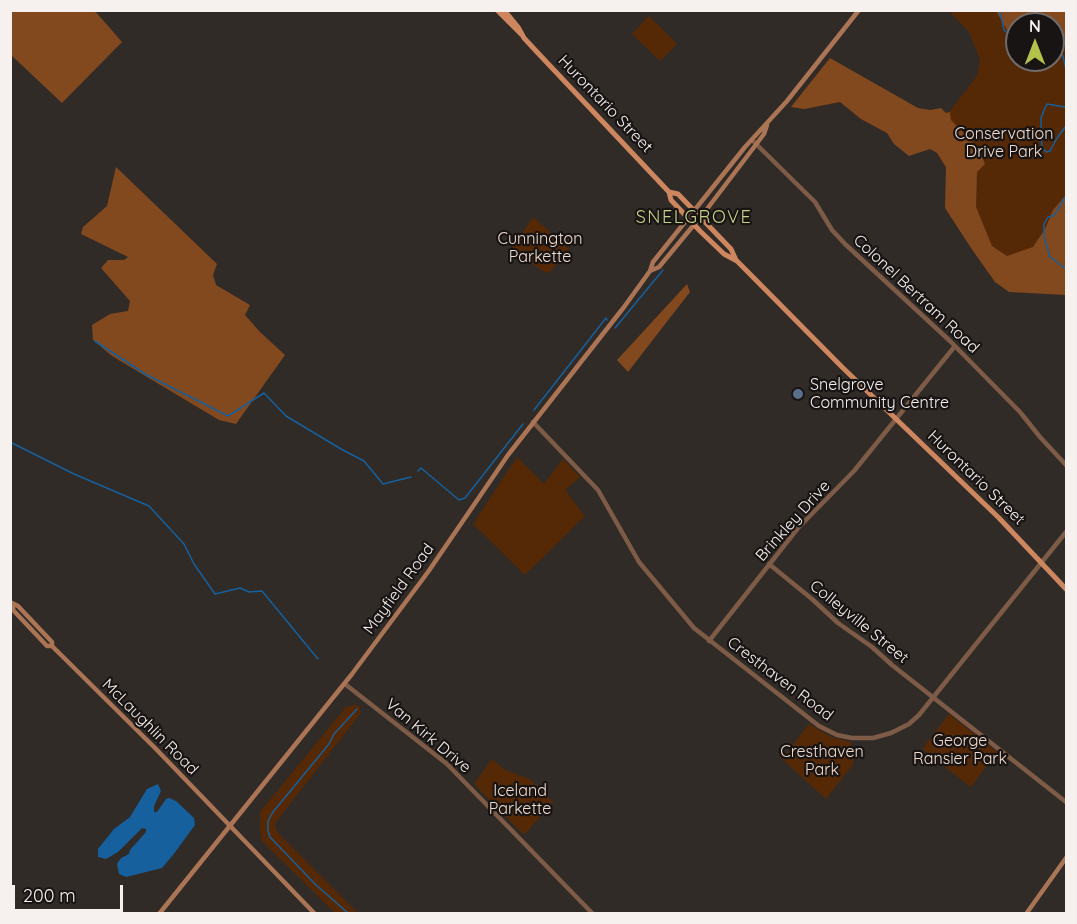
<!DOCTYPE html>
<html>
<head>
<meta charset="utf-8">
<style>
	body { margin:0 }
	#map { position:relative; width:1077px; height:924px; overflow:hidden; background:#312b27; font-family:Quicksand,sans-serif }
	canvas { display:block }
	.frame { position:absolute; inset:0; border:12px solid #f6f1ef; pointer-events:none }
	.north { position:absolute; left:1005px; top:12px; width:60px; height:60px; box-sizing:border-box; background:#171413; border:2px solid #706c6b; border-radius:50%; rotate:0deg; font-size:16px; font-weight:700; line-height:24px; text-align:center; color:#f6f1ef }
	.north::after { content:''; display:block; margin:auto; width:21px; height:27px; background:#b3c24b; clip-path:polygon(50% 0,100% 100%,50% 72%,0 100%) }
	.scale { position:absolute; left:12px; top:885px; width:111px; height:27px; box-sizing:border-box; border:3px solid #f6f1ef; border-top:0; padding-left:8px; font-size:18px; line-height:21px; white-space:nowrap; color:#f6f1ef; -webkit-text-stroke:4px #171413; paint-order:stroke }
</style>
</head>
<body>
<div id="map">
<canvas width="1077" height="924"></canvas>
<div class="frame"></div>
<div class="north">N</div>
<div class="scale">200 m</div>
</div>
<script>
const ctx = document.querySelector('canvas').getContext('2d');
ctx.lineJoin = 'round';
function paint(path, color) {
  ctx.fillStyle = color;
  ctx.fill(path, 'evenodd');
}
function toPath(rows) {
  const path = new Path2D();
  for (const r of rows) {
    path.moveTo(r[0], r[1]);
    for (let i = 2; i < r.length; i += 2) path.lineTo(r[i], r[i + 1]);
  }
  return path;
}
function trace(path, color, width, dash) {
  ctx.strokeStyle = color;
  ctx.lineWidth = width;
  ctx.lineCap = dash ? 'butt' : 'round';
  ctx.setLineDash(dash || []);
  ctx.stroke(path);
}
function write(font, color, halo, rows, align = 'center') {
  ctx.font = font + ' Quicksand,sans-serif';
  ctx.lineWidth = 4.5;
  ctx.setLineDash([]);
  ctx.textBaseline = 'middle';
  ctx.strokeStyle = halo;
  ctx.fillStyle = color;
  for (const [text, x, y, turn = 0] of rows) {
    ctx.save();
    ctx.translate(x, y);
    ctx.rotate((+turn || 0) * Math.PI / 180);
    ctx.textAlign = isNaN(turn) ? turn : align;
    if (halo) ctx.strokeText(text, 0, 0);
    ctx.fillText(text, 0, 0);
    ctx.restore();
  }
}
const green = toPath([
	[949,11,1066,11,1066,289,962,234,951,176,937,153,922,144,897,144,887,133,861,119,840,102,804,109,791,107,830,58,933,119,950,111,977,76,980,60,969,32],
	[1017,24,1053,24,1053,60,1017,60],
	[649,16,677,44,660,61,632,34],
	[533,217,569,249,550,272,547,273,510,251],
	[517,457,544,484,563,459,580,477,565,490,585,516,525,575,473,524],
	[355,705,360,706,360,714,276,822,275,825,278,833,358,913,335,913,262,841,260,830,260,812,346,707],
	[949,714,997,752,971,787,922,749],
	[809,724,831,737,851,742,854,763,826,799,782,759],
	[492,759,505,770,530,779,553,802,525,834,523,834,474,784]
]);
const forest = toPath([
	[10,11,95,11,122,42,62,103,11,55],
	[996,11,1066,11,1066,38,1055,27,1051,18,1042,17,1034,24,1017,24,1017,29,1008,32],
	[830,58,918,108,930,110,941,108,946,113,950,112,951,120,979,149,985,164,977,172,976,207,992,246,1007,256,1033,247,1045,229,1053,210,1066,195,1066,295,1009,292,995,282,971,248,945,208,946,167,937,153,930,149,909,156,894,144,887,133,861,119,840,102,804,109,791,107],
	[116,167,217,264,213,275,216,285,250,305,245,315,260,332,285,355,236,424,219,420,112,356,93,340,92,325,110,314,128,311,130,301,101,268,108,260,124,260,128,257,81,234,83,227,107,206],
	[687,284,690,292,628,372,617,360]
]);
const water = toPath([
	[158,784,161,791,154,806,154,812,157,812,166,799,169,798,176,801,194,818,195,825,173,855,162,868,126,877,119,874,117,864,121,858,129,854,130,850,146,832,146,829,142,828,118,852,106,859,98,857,98,849,114,829,130,817,147,789]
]);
const stream = toPath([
	[998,10,1001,15,1004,30,1017,41],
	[1053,49,1063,56,1066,70],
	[1066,106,1065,107,1047,104,1045,108,1041,118,1041,134,1042,147,1046,152,1050,151,1057,138,1066,126],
	[1066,196,1057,211,1053,216,1048,217,1044,224,1044,237,1050,257,1066,269],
	[615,328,663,270],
	[95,341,145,374,228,416,264,393,286,416,341,449,364,461,383,484,411,477],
	[534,410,606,318,607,320],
	[10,442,74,474,149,506,184,544,194,564,215,594,240,588,249,592,262,591,318,659],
	[418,471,421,468,459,500,465,498,523,424],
	[349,914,315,884,270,837,268,831,268,821,273,812,329,744,334,734,357,709],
	[1066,914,1066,913]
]);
const tertiary = toPath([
	[752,140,815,202,832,230,845,244,950,341,1020,412,1040,437,1066,465],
	[533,422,598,490,639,562,694,628,819,726,837,735,852,738,873,738,891,733,909,724,919,715,1066,532],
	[769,564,812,599,838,623,872,647,892,665,1066,802],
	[709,641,798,528,854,471,955,346],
	[345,684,447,764,593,914]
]);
const secondary = toPath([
	[650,271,659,267,707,209,764,134,767,125],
	[10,602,18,606,52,642,52,646,156,749,315,914],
	[13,605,13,610,31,629,47,646,52,646],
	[159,914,352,674,428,572,508,455,624,307,650,271,653,262,745,147,787,101,859,10],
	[1026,914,1066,858]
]);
const primary = toPath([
	[497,10,521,34],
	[504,10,518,27,524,38,537,52,669,192,678,194,731,249,736,260],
	[669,192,671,200,700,231,724,254,737,261,842,367,999,518,1066,589]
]);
const markers = [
	[798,394,6,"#5c6f8a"]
];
const streetNames = [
	["Hurontario Street",605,104,46],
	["Colonel Bertram Road",916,294,43],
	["Hurontario Street",976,478,44],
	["Brinkley Drive",793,521,-48],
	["Mayfield Road",399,589,-54],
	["Colleyville Street",859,622,39],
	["Cresthaven Road",780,679,37],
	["McLaughlin Road",150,727,45],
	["Van Kirk Drive",428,736,40]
];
const parkNames = [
	["Conservation",1004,134],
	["Drive Park",1004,152],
	["Cunnington",540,239],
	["Parkette",540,257],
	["George",960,741],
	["Ransier Park",960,759],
	["Cresthaven",822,752],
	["Park",822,770],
	["Iceland",520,791],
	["Parkette",520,809]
];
const poiNames = [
	["Snelgrove",810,385],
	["Community Centre",810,403]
];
const neighbourhoodNames = [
	["SNELGROVE",694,218]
];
paint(green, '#562906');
paint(forest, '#82481e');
paint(water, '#15609d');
trace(stream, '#15609d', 1.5);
trace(tertiary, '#7d5b47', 4.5);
trace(secondary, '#aa7455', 4.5);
trace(primary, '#cd865e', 5);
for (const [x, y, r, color] of markers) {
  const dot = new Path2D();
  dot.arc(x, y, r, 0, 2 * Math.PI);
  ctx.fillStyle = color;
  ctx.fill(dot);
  trace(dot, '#171413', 2);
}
write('16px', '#f6f1ef', '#171413', streetNames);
write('16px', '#f1dbce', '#171413', parkNames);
write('16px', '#f6f1ef', '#171413', poiNames, 'left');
ctx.letterSpacing = '1.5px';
write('18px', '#c6d386', '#171413', neighbourhoodNames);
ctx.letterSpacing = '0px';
</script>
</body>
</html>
